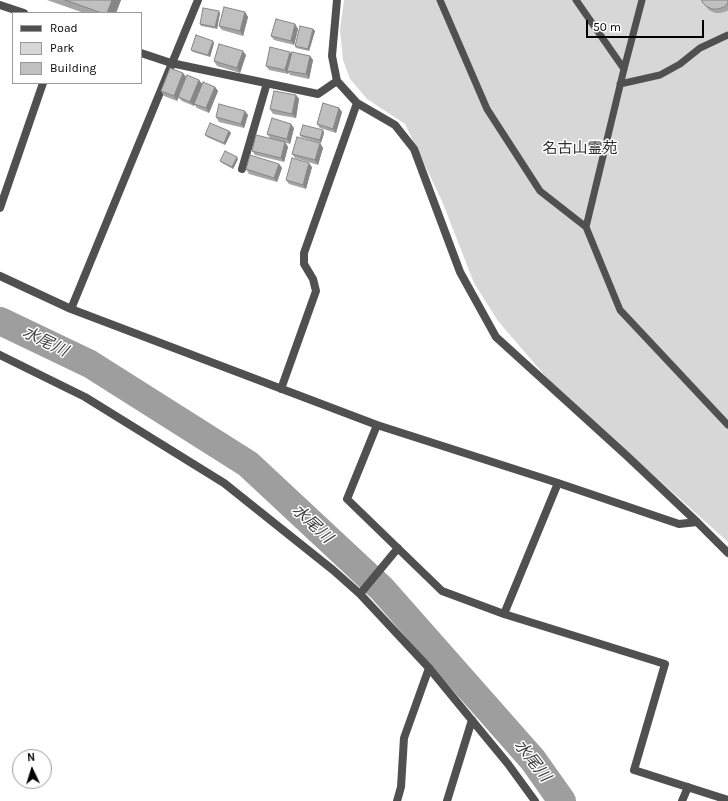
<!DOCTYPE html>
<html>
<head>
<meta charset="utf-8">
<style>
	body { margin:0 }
	#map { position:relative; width:728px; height:801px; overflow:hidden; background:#fff; font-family:Karla,sans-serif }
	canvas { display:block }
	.legend { position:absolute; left:12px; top:12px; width:130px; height:72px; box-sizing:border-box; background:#fff; border:1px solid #999; margin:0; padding:5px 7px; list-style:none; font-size:12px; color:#000 }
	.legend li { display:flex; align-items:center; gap:8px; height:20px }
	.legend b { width:20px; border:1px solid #999 }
	.north { position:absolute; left:12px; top:749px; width:40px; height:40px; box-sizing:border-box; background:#fff; border:1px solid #999; border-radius:50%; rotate:356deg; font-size:11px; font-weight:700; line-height:16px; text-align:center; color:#000 }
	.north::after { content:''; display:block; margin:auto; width:14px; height:18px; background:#000; clip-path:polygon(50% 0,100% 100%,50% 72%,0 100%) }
	.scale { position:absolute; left:586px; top:20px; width:118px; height:18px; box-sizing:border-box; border:2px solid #000; border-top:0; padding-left:5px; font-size:12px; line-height:14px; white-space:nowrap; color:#000; -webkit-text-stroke:3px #fff; paint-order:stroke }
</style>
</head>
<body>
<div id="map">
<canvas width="728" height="801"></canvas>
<ul class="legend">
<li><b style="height:5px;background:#505050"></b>Road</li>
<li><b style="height:11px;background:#d7d7d7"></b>Park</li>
<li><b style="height:11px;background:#c0c0c0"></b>Building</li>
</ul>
<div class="north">N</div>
<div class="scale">50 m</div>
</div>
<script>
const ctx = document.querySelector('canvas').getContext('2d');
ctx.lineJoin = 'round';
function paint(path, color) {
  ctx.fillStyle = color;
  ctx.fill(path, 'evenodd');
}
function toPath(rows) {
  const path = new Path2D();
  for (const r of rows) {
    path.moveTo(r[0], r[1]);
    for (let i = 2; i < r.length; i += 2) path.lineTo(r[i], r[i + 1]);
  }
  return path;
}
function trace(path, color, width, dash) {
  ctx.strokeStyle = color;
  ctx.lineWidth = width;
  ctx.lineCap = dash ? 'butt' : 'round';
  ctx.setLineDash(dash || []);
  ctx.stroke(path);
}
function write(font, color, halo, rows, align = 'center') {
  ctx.font = font + ' Karla,"Noto Sans JP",sans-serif';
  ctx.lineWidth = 3;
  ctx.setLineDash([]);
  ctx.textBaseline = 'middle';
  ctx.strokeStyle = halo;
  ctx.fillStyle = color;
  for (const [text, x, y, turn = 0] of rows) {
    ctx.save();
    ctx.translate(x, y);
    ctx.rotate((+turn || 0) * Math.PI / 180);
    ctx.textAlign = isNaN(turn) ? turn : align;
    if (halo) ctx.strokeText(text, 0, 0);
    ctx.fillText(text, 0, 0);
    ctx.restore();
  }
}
const green = toPath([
	[344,0,728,0,728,542,552,384,498,321,474,283,442,201,405,124,367,99,350,79,343,60,340,30]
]);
const river = toPath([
	[0,321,90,364,248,464,382,589,533,760,562,801]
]);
const lane = toPath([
	[440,0,487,109,540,191,586,227,620,310,728,425],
	[576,0,624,69],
	[620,84,660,75,680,64,700,48,728,35],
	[586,227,624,69,642,0]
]);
const street = toPath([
	[337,0,332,56,337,81,357,103,395,125,414,149,460,272,496,337,627,456,697,522,728,553],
	[0,5,24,13],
	[141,53,171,63,318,94,337,81],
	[242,169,267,83],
	[0,208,43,83],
	[0,276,71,309,377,425,558,483,679,524,697,522],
	[71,309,198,0],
	[0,355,85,397,224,483,333,570,360,594,429,668,508,764,535,801],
	[281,389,316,291,313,279,304,264,304,253,357,103],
	[377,425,347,499,442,591,504,614,665,664,634,770,728,800],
	[360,594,398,548],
	[504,614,558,483],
	[397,801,401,787,404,738,429,668],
	[447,801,472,720],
	[682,801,688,787]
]);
const wall = toPath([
	[47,0,121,0,116,13,84,13],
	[728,0,728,10,727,11,721,13,715,13,709,10,702,2],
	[245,12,248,17,243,36,222,30,219,26],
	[220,13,217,29,201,26,200,24],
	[295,24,298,29,294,45,274,40,271,36],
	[313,29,315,31,309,51,296,48,295,46],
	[214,43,210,57,193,52,191,50],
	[291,54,310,56,313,60,309,79,290,75,289,72,288,74,269,70,266,66],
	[246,55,240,73,217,66,214,61],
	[183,73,186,77,177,101,164,96,161,91],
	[199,80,202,84,215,87,218,91,209,113,197,108,194,104,194,106,182,101,178,97],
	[296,95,299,99,296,118,273,114,270,109],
	[339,108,342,112,336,133,320,128,317,124],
	[248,115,244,128,219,122,216,117],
	[294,128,290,144,270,138,267,134],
	[323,130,324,133,321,143,301,137,300,135],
	[229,131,231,133,225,145,207,137,205,135],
	[285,142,288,147,284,162,255,155,252,151],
	[320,143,323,148,318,165,295,158,292,154],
	[238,159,233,169,222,163,220,161],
	[279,164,282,168,277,182,249,174,246,169],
	[312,167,306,189,289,184,286,180]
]);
const shadedWall = toPath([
	[112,0,121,0,116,13,107,13],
	[219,11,220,13,217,29,215,27],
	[245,12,248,17,243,36,240,31],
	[295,24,298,29,294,45,291,41],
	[313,29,315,31,309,51,308,49],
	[213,41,214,43,210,57,208,55],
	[243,51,246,55,240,73,237,68],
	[290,52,293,56,287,71,289,72,288,74,285,70],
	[310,56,313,60,309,79,306,74],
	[183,73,186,77,177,101,174,96],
	[199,80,202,84,194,106,190,102],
	[215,87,218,91,209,113,206,108],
	[296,95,299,99,296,118,292,114],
	[339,108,342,112,336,133,333,129],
	[245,111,248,115,244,128,241,124],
	[291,124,294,128,290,144,287,139],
	[323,130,324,133,321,143,320,140],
	[229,131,231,133,225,145,224,143],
	[285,142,288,147,284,162,281,158],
	[320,143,323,148,318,165,315,160],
	[237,157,238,159,233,169,232,167],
	[309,163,312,167,306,189,303,185],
	[279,164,282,168,277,182,274,178]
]);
const building = toPath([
	[65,0,112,0,107,13,102,13,65,0],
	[702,0,728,0,728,3,724,7,718,9,712,9,706,6,702,2,702,0],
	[224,7,245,12,240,31,219,26,224,7],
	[203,8,219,11,215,27,200,24,203,8],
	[276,19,295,24,291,41,271,36,276,19],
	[300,26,313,29,308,49,295,46,300,26],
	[196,35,213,41,208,55,191,50,196,35],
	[219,44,243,51,237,68,214,61,219,44],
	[270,47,290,52,285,70,266,66,270,47],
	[292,52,310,56,306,74,287,71,292,52],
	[170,68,183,73,174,96,161,91,170,68],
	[187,75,199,80,190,102,178,97,187,75],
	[203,82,215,87,206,108,194,104,203,82],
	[274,91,296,95,292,114,270,109,274,91],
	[323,103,339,108,333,129,317,124,323,103],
	[219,104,245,111,241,124,216,117,219,104],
	[272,118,291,124,287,139,267,134,272,118],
	[210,123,229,131,224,143,205,135,210,123],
	[303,125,323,130,320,140,300,135,303,125],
	[256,135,285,142,281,158,252,151,256,135],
	[297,137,320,143,315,160,292,154,297,137],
	[225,151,237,157,232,167,220,161,225,151],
	[250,155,279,164,274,178,246,169,250,155],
	[292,158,309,163,303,185,286,180,292,158]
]);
const parkNames = [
	["名古山霊苑",580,149]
];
const waterNames = [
	["水尾川",45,342,26],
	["水尾川",312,524,43],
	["水尾川",532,761,52]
];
paint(green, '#d7d7d7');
trace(river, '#9e9e9e', 28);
trace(lane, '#505050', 7);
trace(street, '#505050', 8);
paint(wall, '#a5a5a5');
paint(shadedWall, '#868686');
paint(building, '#c0c0c0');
trace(building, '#868686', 1);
write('15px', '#2e2e2e', '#fff', parkNames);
write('italic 16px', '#3f3f3f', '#fff', waterNames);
</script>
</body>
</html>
